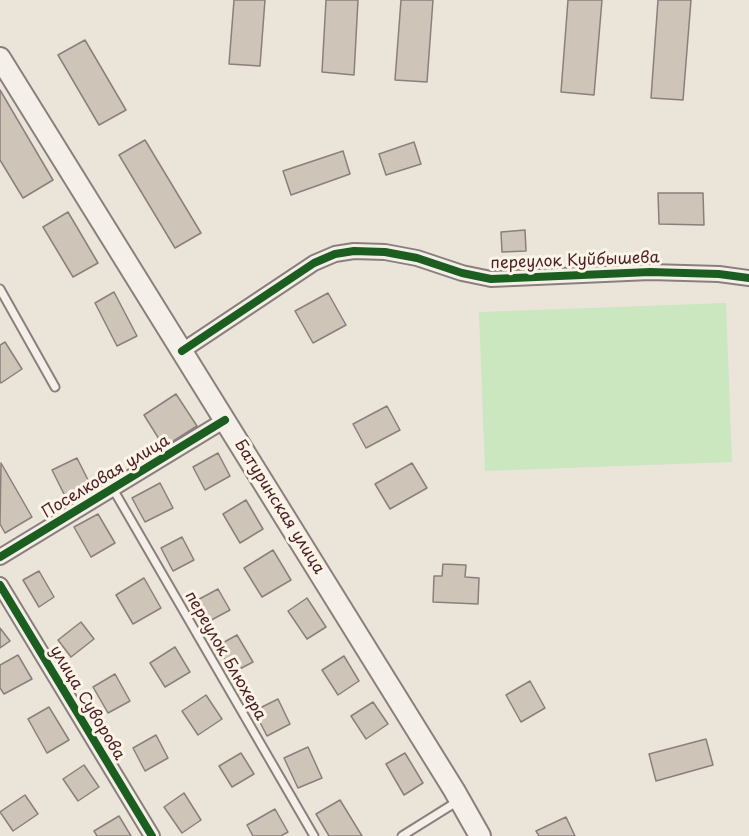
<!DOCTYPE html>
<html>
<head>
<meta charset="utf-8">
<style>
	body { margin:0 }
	canvas { display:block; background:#ebe4d9 }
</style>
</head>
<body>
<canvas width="749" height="836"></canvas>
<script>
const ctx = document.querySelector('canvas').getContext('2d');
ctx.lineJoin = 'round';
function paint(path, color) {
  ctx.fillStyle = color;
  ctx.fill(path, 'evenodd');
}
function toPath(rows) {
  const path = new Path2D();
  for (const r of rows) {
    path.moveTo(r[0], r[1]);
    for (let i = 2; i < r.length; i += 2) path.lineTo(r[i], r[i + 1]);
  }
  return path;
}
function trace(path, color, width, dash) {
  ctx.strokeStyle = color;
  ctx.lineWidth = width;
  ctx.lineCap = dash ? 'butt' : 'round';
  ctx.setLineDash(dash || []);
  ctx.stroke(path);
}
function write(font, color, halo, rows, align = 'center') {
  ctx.font = font + ' "Playpen Sans",sans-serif';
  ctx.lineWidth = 6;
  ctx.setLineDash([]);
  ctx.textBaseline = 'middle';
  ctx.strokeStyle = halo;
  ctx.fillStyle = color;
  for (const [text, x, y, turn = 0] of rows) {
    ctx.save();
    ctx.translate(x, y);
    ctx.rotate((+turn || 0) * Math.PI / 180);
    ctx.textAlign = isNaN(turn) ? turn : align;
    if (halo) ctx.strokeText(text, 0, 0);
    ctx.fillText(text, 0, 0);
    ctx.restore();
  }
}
const green = toPath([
	[726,303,732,462,485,471,479,312]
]);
const building = toPath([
	[234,0,265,0,260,66,229,64,234,0],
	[326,0,358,0,354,75,322,72,326,0],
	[401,0,433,0,427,82,395,80,401,0],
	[568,0,602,0,594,95,561,92,568,0],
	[658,0,691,0,683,100,651,98,658,0],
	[85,40,126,110,99,125,58,55,85,40],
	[0,90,53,180,23,198,0,160,0,90],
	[145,140,201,233,175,248,119,155,145,140],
	[414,142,421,164,386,175,379,154,414,142],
	[343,151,350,174,291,195,283,171,343,151],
	[658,193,703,193,704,225,659,224,658,193],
	[68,212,98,263,73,277,43,227,68,212],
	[525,230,526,251,502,252,501,232,525,230],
	[114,292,137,336,117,346,95,303,114,292],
	[328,293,346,325,313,343,295,311,328,293],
	[5,342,22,369,1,383,0,381,0,345,5,342],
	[176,394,197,426,164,447,144,415,176,394],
	[387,406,400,430,366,448,353,424,387,406],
	[218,453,230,476,205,490,193,467,218,453],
	[77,458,90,484,65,496,52,470,77,458],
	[1,463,32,517,5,533,0,524,1,463],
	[412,463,427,488,390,509,375,484,412,463],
	[160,483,173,508,145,522,132,498,160,483],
	[246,500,263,529,240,543,223,514,246,500],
	[98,514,115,543,91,557,74,527,98,514],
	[182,537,194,560,173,571,161,548,182,537],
	[273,550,291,580,262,597,244,568,273,550],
	[443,564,466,565,465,577,479,578,478,604,433,602,434,576,442,576,443,564],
	[39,571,54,597,39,607,23,580,39,571],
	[144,578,161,608,133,624,116,595,144,578],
	[218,589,230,610,202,625,190,604,218,589],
	[307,598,326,627,307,639,288,611,307,598],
	[81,622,94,639,71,657,58,640,81,622],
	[0,628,10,641,0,648,0,628],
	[237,635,253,662,232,673,217,646,237,635],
	[175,647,190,672,165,687,150,663,175,647],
	[18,655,32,679,4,694,0,688,0,665,18,655],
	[344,656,359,681,338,695,322,670,344,656],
	[115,674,130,701,108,713,93,687,115,674],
	[530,681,545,708,521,722,506,695,530,681],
	[206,695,222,719,198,735,182,711,206,695],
	[278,699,290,724,267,736,254,711,278,699],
	[373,702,388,724,366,739,351,716,373,702],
	[49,707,69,740,47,753,28,719,49,707],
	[156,735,168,758,145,771,133,748,156,735],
	[706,739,713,765,656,781,649,754,706,739],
	[308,747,322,778,298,788,284,758,308,747],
	[241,753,254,774,232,787,219,766,241,753],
	[405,753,423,783,404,795,386,764,405,753],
	[84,765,99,787,78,801,63,779,84,765],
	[184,793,201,820,182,833,164,807,184,793],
	[25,795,38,814,13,831,0,812,25,795],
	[340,800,362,836,329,836,316,814,340,800],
	[275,809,288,832,281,836,253,836,247,825,275,809],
	[119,816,131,836,97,836,94,831,119,816],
	[566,817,575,836,539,836,536,831,566,817]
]);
const lane = toPath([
	[0,289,55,387],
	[113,489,314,836],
	[402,836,458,801]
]);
const street = toPath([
	[182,351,314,263,335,254,354,251,385,252,417,258,462,273,491,279,650,272,719,274,749,278],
	[0,557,225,420],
	[0,585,152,836]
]);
const secondary = toPath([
	[0,58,454,790,480,836]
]);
const cycleway = toPath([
	[182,351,314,263,335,254,354,251,385,252,417,258,462,273,491,279,650,272,719,274,749,278],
	[0,557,225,420],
	[0,585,152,836]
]);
const streetNames = [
	["переулок Куйбышева",575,261,-2],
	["Поселковая улица",106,477,-31],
	["Батуринская улица",279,507,58],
	["переулок Блюхера",225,656,60],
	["улица Суворова",87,703,59]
];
paint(green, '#cbe7c0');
paint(building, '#cec4b7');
trace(building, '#8b7f7d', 1.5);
trace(lane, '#8b7f7d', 11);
trace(street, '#8b7f7d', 18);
trace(secondary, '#8b7f7d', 24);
trace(lane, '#f4f0e9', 7);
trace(street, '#f4f0e9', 14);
trace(secondary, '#f4f0e9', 20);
trace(cycleway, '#1b5e20', 8);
write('16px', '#4a1f2b', '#fcf5e5', streetNames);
</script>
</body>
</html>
